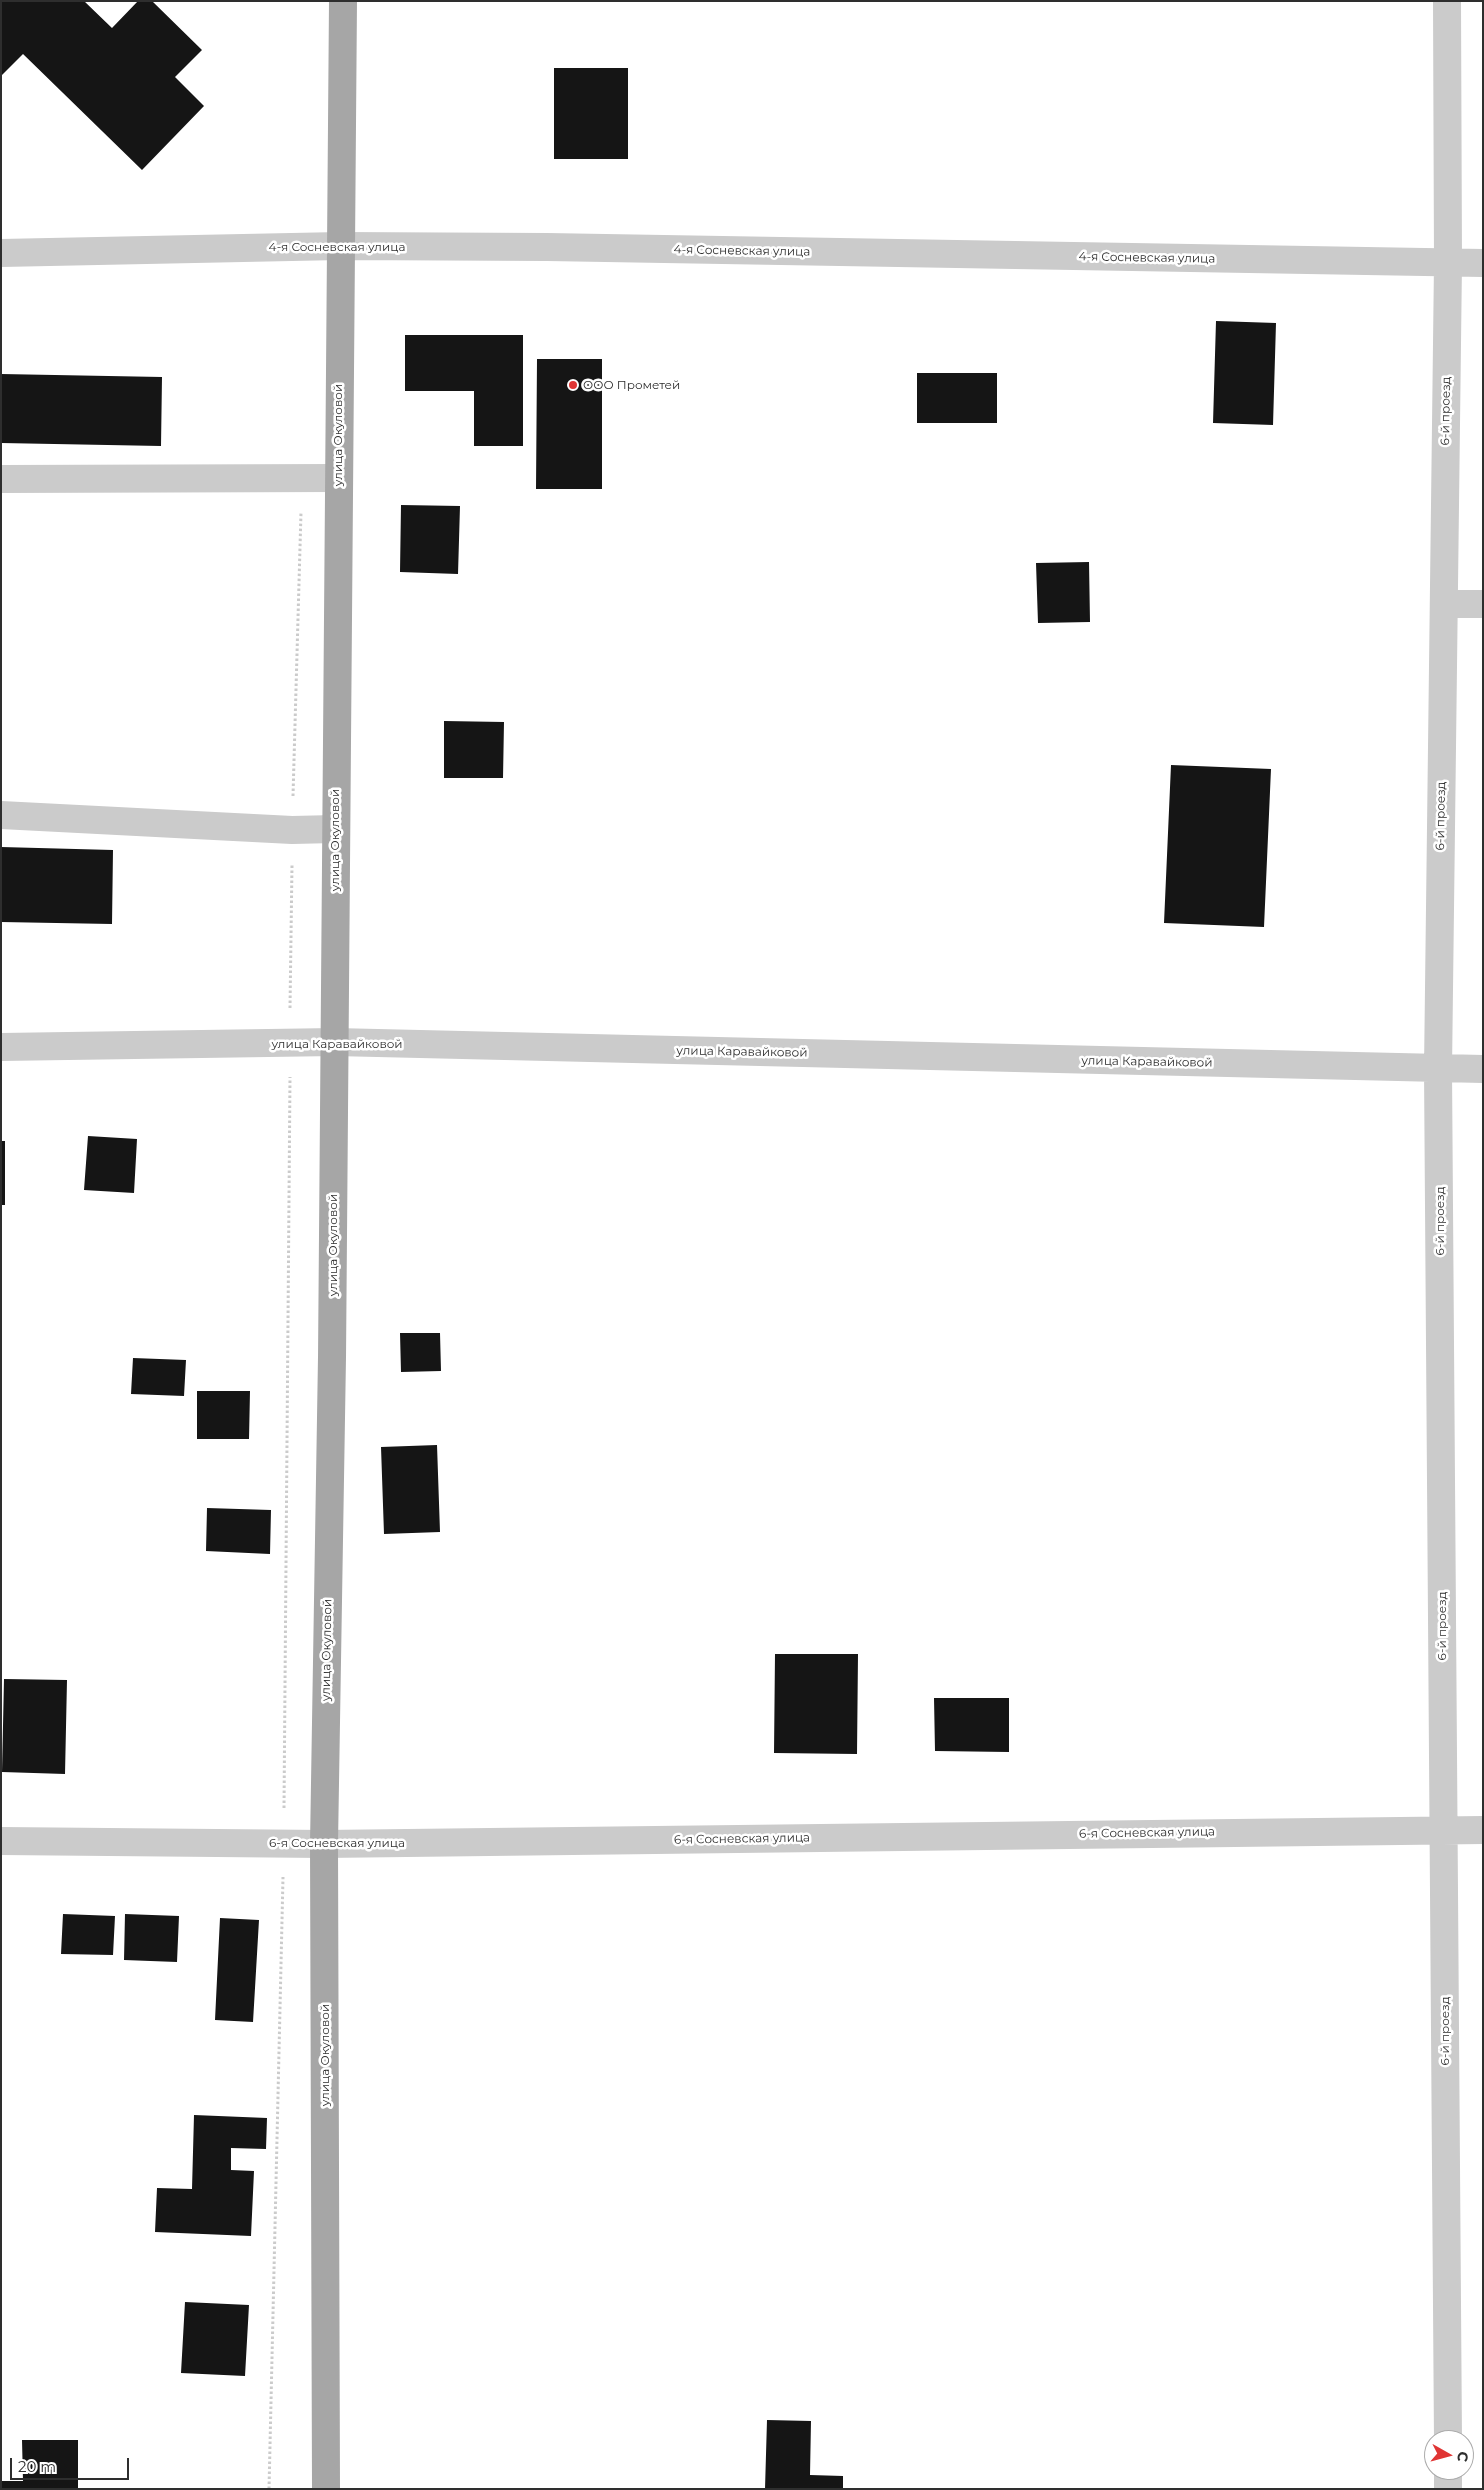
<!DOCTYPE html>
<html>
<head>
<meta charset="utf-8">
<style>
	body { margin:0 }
	#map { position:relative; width:1484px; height:2490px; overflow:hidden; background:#fff; font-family:Montserrat,sans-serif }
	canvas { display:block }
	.frame { position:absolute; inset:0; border:2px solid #2e2e2e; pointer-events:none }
	.north { position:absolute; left:1424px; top:2430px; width:50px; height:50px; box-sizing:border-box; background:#fff; border:1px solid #ababab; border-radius:50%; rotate:97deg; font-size:14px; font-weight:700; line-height:20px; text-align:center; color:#2e2e2e }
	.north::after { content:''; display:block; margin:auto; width:18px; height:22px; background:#e03534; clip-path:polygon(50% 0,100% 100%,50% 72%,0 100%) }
	.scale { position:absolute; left:10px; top:2458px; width:119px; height:22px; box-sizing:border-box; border:2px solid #2e2e2e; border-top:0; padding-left:6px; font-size:15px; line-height:18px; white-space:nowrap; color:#2e2e2e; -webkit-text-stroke:4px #fff; paint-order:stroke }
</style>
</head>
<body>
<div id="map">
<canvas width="1484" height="2490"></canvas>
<div class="frame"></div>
<div class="north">С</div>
<div class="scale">20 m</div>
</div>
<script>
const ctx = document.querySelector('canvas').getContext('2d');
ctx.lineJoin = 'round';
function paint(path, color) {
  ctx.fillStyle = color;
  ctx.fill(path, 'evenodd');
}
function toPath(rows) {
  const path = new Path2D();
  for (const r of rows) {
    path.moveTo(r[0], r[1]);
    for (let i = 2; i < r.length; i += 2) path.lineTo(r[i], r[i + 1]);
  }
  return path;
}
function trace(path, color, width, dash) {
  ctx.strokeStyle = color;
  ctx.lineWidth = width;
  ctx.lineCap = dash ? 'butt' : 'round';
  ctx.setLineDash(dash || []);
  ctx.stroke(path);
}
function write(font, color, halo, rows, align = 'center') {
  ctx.font = font + ' Montserrat,sans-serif';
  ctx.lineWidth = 5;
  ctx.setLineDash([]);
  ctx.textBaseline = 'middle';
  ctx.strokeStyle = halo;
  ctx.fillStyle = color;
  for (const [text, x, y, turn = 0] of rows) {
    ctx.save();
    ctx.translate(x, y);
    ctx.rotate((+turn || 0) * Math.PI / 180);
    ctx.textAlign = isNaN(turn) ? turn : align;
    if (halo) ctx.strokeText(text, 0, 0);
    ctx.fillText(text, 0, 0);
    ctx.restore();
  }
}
const building = toPath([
	[1,1,84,1,112,28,138,1,152,1,202,50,175,77,204,106,142,170,23,54,1,76],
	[554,68,628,68,628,159,554,159],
	[1216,321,1276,323,1273,425,1213,423],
	[405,335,523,335,523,446,474,446,474,391,405,391],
	[537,359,602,359,602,489,536,489],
	[917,373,997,373,997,423,917,423],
	[1,374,162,377,161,446,1,443],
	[401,505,460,506,458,574,400,572],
	[1089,562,1090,622,1038,623,1036,563],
	[444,721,504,722,503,778,444,778],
	[1171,765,1271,769,1264,927,1164,923],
	[1,847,113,850,112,924,1,922],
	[88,1136,137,1139,134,1193,84,1190],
	[1,1141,5,1141,5,1205,1,1205],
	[400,1333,440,1333,441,1371,401,1372],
	[133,1358,186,1360,184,1396,131,1394],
	[197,1391,250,1391,249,1439,197,1439],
	[437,1445,440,1532,384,1534,381,1447],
	[207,1508,271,1510,270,1554,206,1551],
	[775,1654,858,1654,857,1754,774,1753],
	[4,1679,67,1680,65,1774,2,1772],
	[934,1698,1009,1698,1009,1752,935,1751],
	[63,1914,115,1916,113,1955,61,1954],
	[125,1914,179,1916,177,1962,124,1960],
	[220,1918,259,1920,253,2022,215,2020],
	[194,2115,267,2118,266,2149,231,2148,231,2170,254,2171,251,2236,155,2232,157,2188,192,2189],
	[185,2302,249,2305,245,2376,181,2373],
	[767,2420,811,2421,810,2475,843,2476,843,2489,765,2489],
	[22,2440,78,2440,78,2488,1,2489,1,2481,23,2481]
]);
const path = toPath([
	[293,796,301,512],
	[290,1008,292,865],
	[284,1808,290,1077],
	[269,2489,283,1877]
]);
const minor = toPath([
	[1447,1,1448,263,1438,1069,1448,2440],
	[1,253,340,246,547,247,1483,263],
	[1,479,338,478],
	[1444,604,1483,604],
	[1,815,292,830,335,829],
	[1,1047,335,1042,1483,1069],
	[1,1841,324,1844,1483,1830],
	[1448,2470,1448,2489]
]);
const major = toPath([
	[326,2489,324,1844,332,1357,343,1]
]);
const markers = [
	[573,385,5,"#e03534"]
];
const streetNames = [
	["4-я Сосневская улица",337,247],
	["4-я Сосневская улица",742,251,1],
	["4-я Сосневская улица",1147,258,1],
	["6-й проезд",1446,411,-89],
	["улица Окуловой",338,435,-90],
	["6-й проезд",1441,816,-89],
	["улица Окуловой",335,840,-90],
	["улица Каравайковой",337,1044],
	["улица Каравайковой",742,1052,1],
	["улица Каравайковой",1147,1062,1],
	["6-й проезд",1440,1221,-90],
	["улица Окуловой",333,1245,-90],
	["6-й проезд",1442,1626,-90],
	["улица Окуловой",327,1650,-89],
	["6-я Сосневская улица",1147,1833,-1],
	["6-я Сосневская улица",742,1839,-1],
	["6-я Сосневская улица",337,1843],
	["6-й проезд",1445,2031,-90],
	["улица Окуловой",325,2055,-90]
];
const poiNames = [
	["ООО Прометей",583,385]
];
paint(building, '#151515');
trace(path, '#cbcbcb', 3, [2.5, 2.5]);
trace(minor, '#cbcbcb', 28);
trace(major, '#a6a6a6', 28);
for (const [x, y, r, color] of markers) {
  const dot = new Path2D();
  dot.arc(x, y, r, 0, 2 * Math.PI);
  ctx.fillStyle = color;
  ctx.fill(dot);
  trace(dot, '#fff', 2);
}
write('12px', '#2e2e2e', '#fff', streetNames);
write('12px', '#2e2e2e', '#fff', poiNames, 'left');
</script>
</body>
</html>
